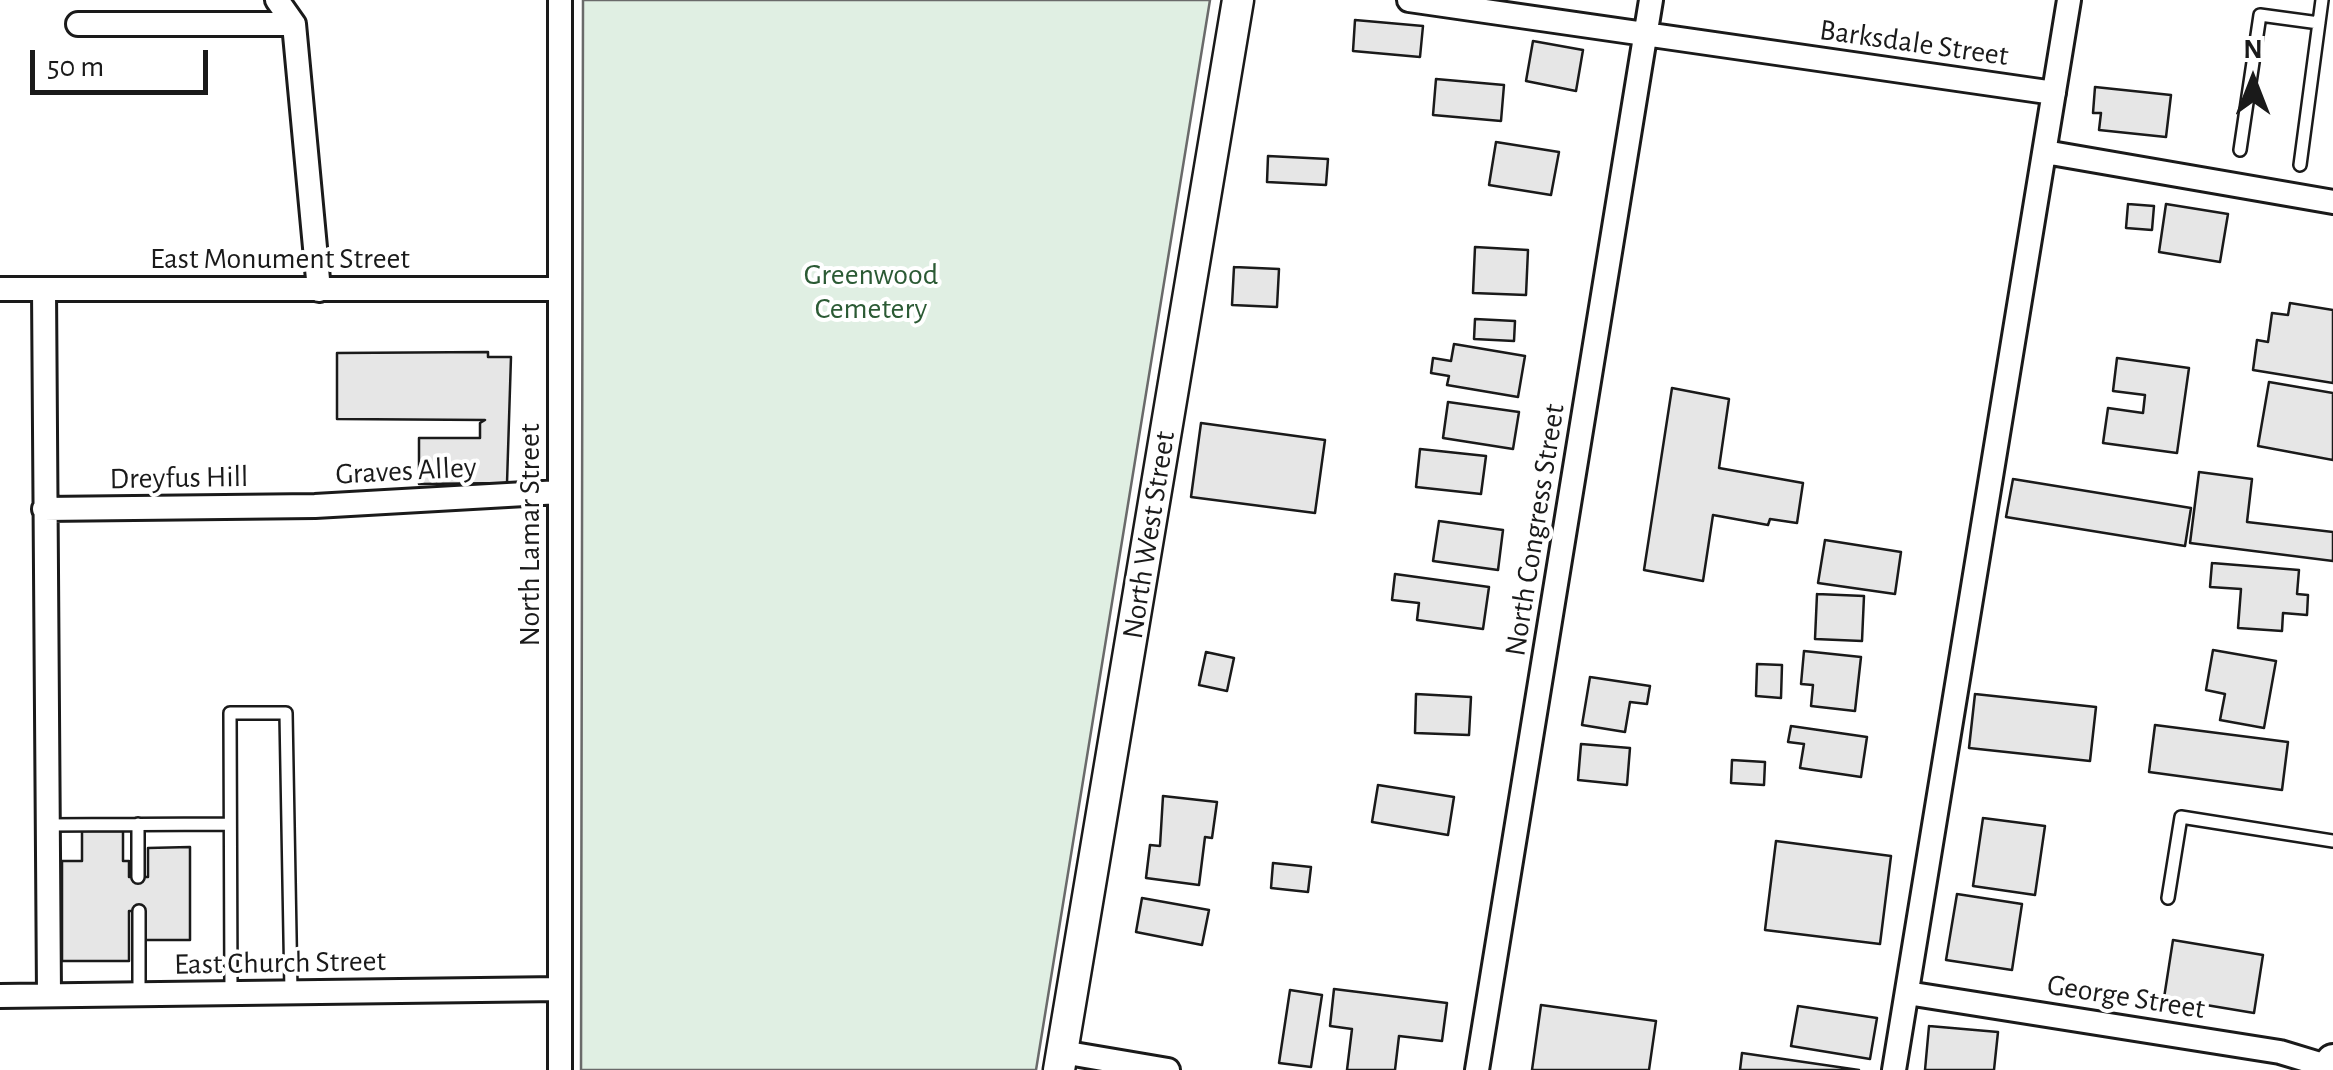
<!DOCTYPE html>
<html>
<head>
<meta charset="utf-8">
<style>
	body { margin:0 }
	#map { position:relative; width:2333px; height:1070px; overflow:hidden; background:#fff; font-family:"Alegreya Sans",sans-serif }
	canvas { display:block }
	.north { position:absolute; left:2203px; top:30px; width:100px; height:100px; -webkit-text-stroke:8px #fff; paint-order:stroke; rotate:0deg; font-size:28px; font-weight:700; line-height:40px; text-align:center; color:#1a1a1a }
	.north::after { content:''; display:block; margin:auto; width:35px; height:45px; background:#1a1a1a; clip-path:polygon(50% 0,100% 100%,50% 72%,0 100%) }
	.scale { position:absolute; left:30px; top:50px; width:178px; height:45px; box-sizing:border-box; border:5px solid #1a1a1a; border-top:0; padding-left:12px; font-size:30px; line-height:35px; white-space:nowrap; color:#1a1a1a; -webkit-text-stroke:8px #fff; paint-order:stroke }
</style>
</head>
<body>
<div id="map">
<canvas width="2333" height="1070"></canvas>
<div class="north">N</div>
<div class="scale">50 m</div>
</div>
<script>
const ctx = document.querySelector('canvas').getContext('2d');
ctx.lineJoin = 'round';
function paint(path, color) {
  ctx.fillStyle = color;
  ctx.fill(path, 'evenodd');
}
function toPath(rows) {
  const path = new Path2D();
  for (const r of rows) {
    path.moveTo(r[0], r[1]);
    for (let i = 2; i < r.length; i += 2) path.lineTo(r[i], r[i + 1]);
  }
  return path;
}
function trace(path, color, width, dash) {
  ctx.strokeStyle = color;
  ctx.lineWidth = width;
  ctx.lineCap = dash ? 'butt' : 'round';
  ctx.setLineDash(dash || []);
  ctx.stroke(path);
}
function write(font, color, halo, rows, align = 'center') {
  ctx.font = font + ' "Alegreya Sans",sans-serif';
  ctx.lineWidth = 8;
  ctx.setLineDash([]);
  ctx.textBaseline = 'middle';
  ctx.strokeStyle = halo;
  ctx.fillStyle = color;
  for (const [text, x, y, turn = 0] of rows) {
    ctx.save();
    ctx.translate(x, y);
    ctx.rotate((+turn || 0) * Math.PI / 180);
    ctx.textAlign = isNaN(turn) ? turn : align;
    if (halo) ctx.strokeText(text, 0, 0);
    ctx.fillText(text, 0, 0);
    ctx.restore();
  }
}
const green = toPath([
	[583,0,1210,0,1036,1070,581,1070,583,0]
]);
const building = toPath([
	[1355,20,1423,26,1420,57,1353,51,1355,20],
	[1533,41,1583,50,1576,91,1526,81,1533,41],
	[1436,79,1504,85,1501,121,1433,115,1436,79],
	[2095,87,2171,95,2166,137,2099,130,2101,113,2093,113,2095,87],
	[1496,142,1559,152,1551,195,1489,185,1496,142],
	[1268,156,1328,159,1326,185,1267,182,1268,156],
	[2128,204,2154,206,2152,230,2126,228,2128,204],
	[2166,204,2228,214,2220,262,2159,252,2166,204],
	[1475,247,1528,250,1526,295,1473,293,1475,247],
	[1234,267,1279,269,1277,307,1232,305,1234,267],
	[2290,303,2333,310,2333,383,2253,370,2257,340,2268,342,2272,313,2288,315,2290,303],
	[1475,319,1515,321,1514,341,1474,339,1475,319],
	[1454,344,1525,356,1518,397,1447,385,1449,376,1431,373,1433,358,1451,361,1454,344],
	[488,352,488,357,511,357,507,483,419,484,419,438,480,438,480,423,485,420,337,419,337,353,488,352],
	[2117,358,2189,368,2177,453,2103,443,2108,408,2143,413,2145,395,2113,391,2117,358],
	[2269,382,2333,393,2333,460,2258,446,2269,382],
	[1672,388,1729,399,1719,468,1803,483,1797,523,1770,519,1768,525,1713,515,1703,581,1644,570,1672,388],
	[1448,402,1519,412,1513,449,1443,438,1448,402],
	[1201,423,1325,440,1315,513,1191,497,1201,423],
	[1420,449,1486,456,1481,494,1416,487,1420,449],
	[2199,472,2252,479,2247,522,2333,532,2333,561,2190,543,2199,472],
	[2013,479,2191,508,2185,546,2006,517,2013,479],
	[1439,521,1503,530,1498,570,1433,561,1439,521],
	[1825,540,1901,552,1895,594,1818,583,1825,540],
	[2212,563,2299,570,2297,594,2308,595,2307,615,2283,613,2282,631,2238,628,2241,589,2210,587,2212,563],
	[1395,574,1489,587,1483,629,1417,620,1419,603,1392,600,1395,574],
	[1817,594,1864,596,1862,641,1815,639,1817,594],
	[2213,650,2276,661,2264,728,2220,720,2225,694,2206,690,2213,650],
	[1804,651,1861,657,1855,711,1811,706,1813,685,1801,684,1804,651],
	[1206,652,1234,658,1227,691,1199,685,1206,652],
	[1757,664,1782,665,1781,698,1756,696,1757,664],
	[1590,677,1650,686,1647,704,1630,702,1625,732,1582,725,1590,677],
	[1416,694,1471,697,1469,735,1415,733,1416,694],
	[1975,694,2096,707,2090,761,1969,748,1975,694],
	[2155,725,2288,742,2282,790,2149,772,2155,725],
	[1791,726,1867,737,1861,777,1800,768,1804,744,1788,742,1791,726],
	[1581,744,1630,748,1627,785,1578,780,1581,744],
	[1732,760,1765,762,1764,785,1731,783,1732,760],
	[1378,785,1454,797,1448,835,1372,822,1378,785],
	[1163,796,1217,802,1212,838,1205,837,1199,885,1146,878,1150,845,1160,846,1163,796],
	[1983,818,2045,826,2035,895,1973,886,1983,818],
	[82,831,123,831,123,861,129,861,129,877,148,877,148,848,190,847,190,940,145,940,145,911,129,911,129,961,62,961,62,861,82,861,82,831],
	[1776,841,1891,856,1880,944,1765,930,1776,841],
	[1273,863,1311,867,1308,892,1271,888,1273,863],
	[1957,894,2022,904,2012,970,1946,960,1957,894],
	[1142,898,1209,910,1202,945,1136,932,1142,898],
	[2173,940,2263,955,2254,1013,2164,998,2173,940],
	[1334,989,1447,1003,1442,1041,1399,1036,1395,1070,1347,1070,1352,1029,1330,1026,1334,989],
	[1290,990,1322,995,1311,1067,1279,1063,1290,990],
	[1541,1005,1656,1021,1649,1070,1532,1070,1541,1005],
	[1798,1006,1877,1018,1870,1059,1791,1046,1798,1006],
	[1929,1026,1998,1032,1994,1070,1925,1070,1929,1026],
	[1742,1053,1859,1070,1740,1070,1742,1053]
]);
const lane = toPath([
	[2240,150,2260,15,2319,23],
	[2300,165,2322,0],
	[138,824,138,877],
	[46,825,230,824],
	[2168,898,2181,817,2333,841],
	[139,911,139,994],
	[231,993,230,713,286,713,291,992]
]);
const street = toPath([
	[277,0,294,24],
	[560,0,560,1070],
	[1409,0,2054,93],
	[78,24,294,24,319,290],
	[2045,152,2333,202],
	[0,289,560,289],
	[44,289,49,995],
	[44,509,315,506,560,492],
	[1907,993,2280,1052,2333,1068],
	[0,996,560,989],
	[1062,1052,1168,1070],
	[1477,1070,1651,0],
	[1894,1070,2069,0]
]);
const secondary = toPath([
	[1059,1070,1238,0]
]);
const primary = toPath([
	[2331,1070,2333,1061]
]);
const streetNames = [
	["Barksdale Street",1914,43,8],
	["East Monument Street",280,259],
	["Graves Alley",406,471,-3],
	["Dreyfus Hill",179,478,-1],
	["North Congress Street",1535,530,-81],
	["North Lamar Street",530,535,-90],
	["North West Street",1149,535,-81],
	["East Church Street",280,963,-1],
	["George Street",2126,997,9]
];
const parkNames = [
	["Greenwood",871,275],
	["Cemetery",871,309]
];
paint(green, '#e0efe3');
trace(green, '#6a6a6a', 2.5);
paint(building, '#e6e6e6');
trace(building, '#1a1a1a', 2.5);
trace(lane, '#1a1a1a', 16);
trace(street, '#1a1a1a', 28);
trace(secondary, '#1a1a1a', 35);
trace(primary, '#1a1a1a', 38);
trace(lane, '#fff', 11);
trace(street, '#fff', 22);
trace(secondary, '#fff', 30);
trace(primary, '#fff', 32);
write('30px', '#1a1a1a', '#fff', streetNames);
write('30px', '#2b5a34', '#fff', parkNames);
</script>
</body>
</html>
